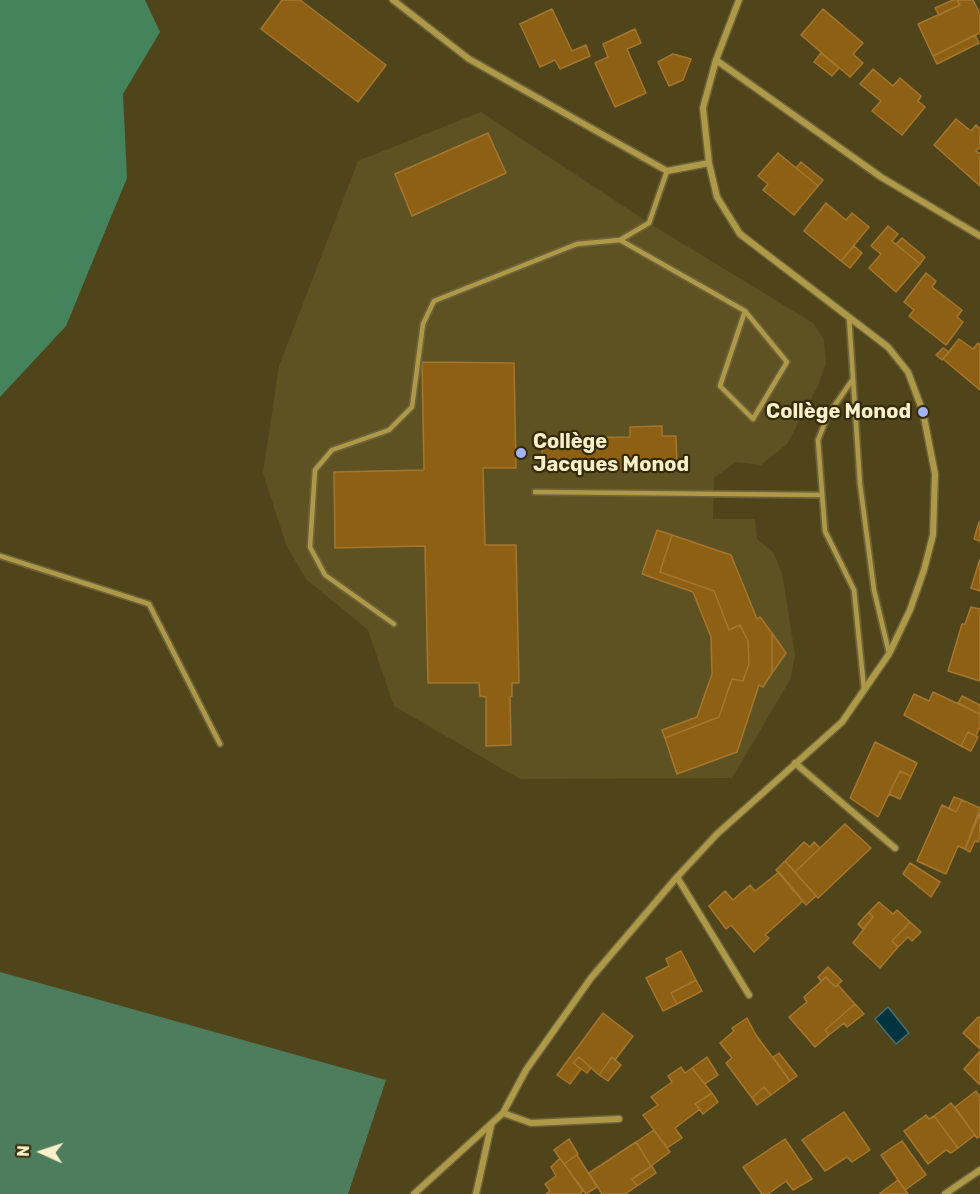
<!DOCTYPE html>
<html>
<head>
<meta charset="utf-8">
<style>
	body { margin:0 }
	#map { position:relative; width:980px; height:1194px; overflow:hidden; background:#50451a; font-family:Rubik,sans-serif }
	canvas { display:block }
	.north { position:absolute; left:12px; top:1122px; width:60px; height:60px; -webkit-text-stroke:4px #342b08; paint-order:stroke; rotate:273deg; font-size:16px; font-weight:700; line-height:24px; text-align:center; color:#faf0c9 }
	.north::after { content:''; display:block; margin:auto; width:21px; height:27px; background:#faf0c9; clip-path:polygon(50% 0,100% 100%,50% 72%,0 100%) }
</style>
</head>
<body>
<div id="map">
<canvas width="980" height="1194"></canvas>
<div class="north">N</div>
</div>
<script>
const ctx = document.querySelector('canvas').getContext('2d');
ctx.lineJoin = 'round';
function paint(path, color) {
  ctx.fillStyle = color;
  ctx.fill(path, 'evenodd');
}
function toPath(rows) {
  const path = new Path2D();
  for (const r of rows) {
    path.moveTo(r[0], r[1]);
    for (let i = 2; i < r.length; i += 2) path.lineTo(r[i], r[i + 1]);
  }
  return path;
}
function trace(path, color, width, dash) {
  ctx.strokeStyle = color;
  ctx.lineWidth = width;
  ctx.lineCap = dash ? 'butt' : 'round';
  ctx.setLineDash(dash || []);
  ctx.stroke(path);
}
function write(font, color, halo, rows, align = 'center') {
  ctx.font = font + ' Rubik,sans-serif';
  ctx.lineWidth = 4.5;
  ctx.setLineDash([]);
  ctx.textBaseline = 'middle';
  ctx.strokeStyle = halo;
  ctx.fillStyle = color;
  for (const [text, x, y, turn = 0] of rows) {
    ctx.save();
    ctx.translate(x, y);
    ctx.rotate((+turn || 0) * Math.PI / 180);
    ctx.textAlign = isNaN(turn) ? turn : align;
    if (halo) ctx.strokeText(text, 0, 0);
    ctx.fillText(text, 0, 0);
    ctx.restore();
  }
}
const built = toPath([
	[481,112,649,223,813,323,824,340,826,363,818,386,787,444,761,465,736,462,714,478,713,519,755,519,757,539,773,552,782,573,795,655,790,680,732,778,520,779,394,706,368,630,306,579,287,547,263,473,279,366,358,161]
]);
const green = toPath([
	[0,972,386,1080,348,1194,0,1194]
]);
const forest = toPath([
	[0,0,145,0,160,32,123,94,127,178,66,326,0,397]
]);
const water = toPath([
	[888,1007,909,1033,896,1044,875,1019,888,1007]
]);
const building = toPath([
	[282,0,300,0,386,65,358,102,261,29,282,0],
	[953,0,957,0,960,5,939,15,935,8,953,0],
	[957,0,973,0,980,14,980,33,933,56,918,24,960,5,957,0],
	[552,9,572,51,586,45,590,56,560,69,555,60,540,67,520,24,552,9],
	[823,9,863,43,853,54,863,63,850,77,801,35,823,9],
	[635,29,641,43,627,49,646,93,615,107,595,63,608,57,603,44,635,29],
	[975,35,979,43,937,64,933,56,975,35],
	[821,53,839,68,832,76,814,62,821,53],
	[673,54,691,59,683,80,669,86,658,62,673,54],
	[873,69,893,86,900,78,921,96,918,101,925,107,902,135,872,111,881,101,860,84,873,69],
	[956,119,971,131,976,125,980,129,980,147,976,151,980,154,980,186,934,145,956,119],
	[488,133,506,173,412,216,395,174,488,133],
	[778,153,818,186,794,215,763,190,768,184,758,176,778,153],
	[801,162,823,180,818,186,796,168,801,162],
	[826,203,846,220,852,213,869,227,841,261,804,231,826,203],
	[888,226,898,234,892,241,920,264,896,292,869,268,881,254,871,246,888,226],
	[902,238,925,257,920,264,896,244,902,238],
	[854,246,862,253,850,268,841,261,854,246],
	[926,273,936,281,932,287,962,310,957,317,963,322,946,345,909,316,914,310,904,302,926,273],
	[959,339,973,349,978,343,980,345,980,390,943,359,959,339],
	[943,348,949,352,942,360,936,355,943,348],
	[422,362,514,363,516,468,483,468,485,545,516,545,519,683,512,683,512,696,510,697,511,745,486,746,486,697,480,696,479,683,428,683,425,546,335,548,334,472,424,470,422,362],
	[662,426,662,436,676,436,677,467,542,470,542,438,630,437,630,427,662,426],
	[979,522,980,523,980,541,974,539,979,522],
	[657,530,672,535,660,572,714,591,729,630,740,625,748,641,749,664,743,681,732,679,719,717,665,738,662,730,697,717,712,674,711,637,693,592,642,574,657,530],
	[672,535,731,555,757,619,760,617,772,633,772,673,763,687,759,685,737,752,677,774,665,738,719,717,732,679,743,681,749,664,748,641,740,625,729,630,714,591,660,572,672,535],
	[980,559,980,591,971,588,980,559],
	[971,607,980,609,980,681,948,671,962,624,965,624,971,607],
	[772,633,786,653,772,673,772,633],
	[933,692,980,714,980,726,976,736,968,732,961,746,904,715,914,694,929,701,933,692],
	[962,696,980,705,980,714,958,703,962,696],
	[968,732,978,737,971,751,961,746,968,732],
	[875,742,917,763,911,776,900,771,878,817,850,798,875,742],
	[900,771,911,776,900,799,889,794,900,771],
	[954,797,962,800,956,812,949,808,954,797],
	[962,800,980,808,965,849,958,846,946,874,917,861,942,805,956,812,962,800],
	[980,813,980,837,978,842,975,841,970,852,965,849,980,813],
	[845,824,871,848,818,898,795,872,845,824],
	[804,842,810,847,814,842,820,848,795,872,785,861,804,842],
	[785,861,816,896,806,905,776,870,785,861],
	[910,863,940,882,931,897,903,874,910,863],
	[779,872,803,901,765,935,769,938,754,952,731,925,726,929,709,906,725,891,733,900,750,885,755,891,779,872],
	[879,902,893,914,897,910,910,922,892,941,898,947,880,968,853,943,873,917,869,912,879,902],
	[869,912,873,917,863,929,858,924,869,912],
	[910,922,921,932,912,941,908,937,898,947,892,941,910,922],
	[681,951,696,980,671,993,677,1004,663,1011,646,978,669,966,666,959,681,951],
	[828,967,842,981,835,987,826,977,821,981,818,977,828,967],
	[826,977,835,987,838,985,855,1004,825,1030,829,1035,815,1047,789,1017,807,1002,804,997,826,977],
	[696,980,702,991,677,1004,671,993,696,980],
	[855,1004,864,1014,847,1027,844,1023,829,1035,825,1030,855,1004],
	[603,1013,633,1036,615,1060,612,1057,599,1075,579,1057,573,1063,581,1069,570,1084,557,1075,603,1013],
	[978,1017,980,1018,980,1049,963,1033,978,1017],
	[747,1018,756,1035,790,1081,771,1095,764,1087,752,1098,726,1063,732,1058,720,1043,734,1031,732,1028,747,1018],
	[980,1051,980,1085,964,1069,980,1051],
	[779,1053,797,1076,790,1081,773,1057,779,1053],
	[579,1057,591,1068,587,1073,573,1063,579,1057],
	[612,1057,621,1065,608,1081,599,1075,612,1057],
	[707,1057,718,1075,705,1084,692,1068,707,1057],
	[681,1067,685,1073,692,1068,712,1093,695,1104,700,1109,675,1128,682,1138,667,1148,643,1115,658,1105,651,1097,672,1082,668,1076,681,1067],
	[764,1087,771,1095,757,1105,752,1098,764,1087],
	[976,1091,980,1097,980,1136,977,1138,955,1107,976,1091],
	[712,1093,718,1102,703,1114,695,1104,712,1093],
	[951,1103,975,1135,958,1148,934,1116,951,1103],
	[844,1112,870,1150,852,1162,847,1157,825,1171,802,1140,844,1112],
	[926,1115,929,1119,934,1116,958,1148,951,1153,946,1150,928,1164,904,1131,926,1115],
	[654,1130,670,1152,651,1166,636,1142,654,1130],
	[569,1139,578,1154,564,1164,554,1150,569,1139],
	[785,1139,812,1179,793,1190,786,1181,768,1194,762,1194,743,1167,785,1139],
	[902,1141,926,1175,905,1190,881,1155,902,1141],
	[636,1142,651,1166,632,1179,637,1186,625,1194,602,1194,589,1173,636,1142],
	[577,1155,597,1187,586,1194,564,1164,577,1155],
	[560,1158,583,1191,580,1194,546,1194,550,1191,545,1184,556,1176,551,1167,560,1158],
	[652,1166,656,1173,637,1186,632,1179,652,1166],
	[898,1180,908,1194,879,1194,898,1180]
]);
const lane = toPath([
	[620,240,745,311,720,386,753,419,787,362,745,311],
	[849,317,860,484,874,590,889,653],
	[853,379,828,415,818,440,825,531,854,590,864,689],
	[535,492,822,495],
	[0,556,149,604,220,744],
	[394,624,325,575,310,547,315,470,332,450,389,430,412,407,423,324,434,301,577,244,620,240,649,223,667,171]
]);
const street = toPath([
	[393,0,469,59,667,171,709,163],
	[716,60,881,177,980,236],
	[795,763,895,848],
	[677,877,749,995],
	[503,1113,531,1123,619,1119],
	[414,1194,503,1113,526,1070,591,978,677,877,717,834,842,722,889,654,910,610,924,570,933,535,935,474,923,412,908,372,888,347,740,234,717,197,709,163,703,108,716,60,739,0],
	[476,1194,491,1126],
	[945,1194,980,1170]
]);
const markers = [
	[923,412,6,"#a3b2fd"],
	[521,453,6,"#a3b2fd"]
];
const poiNames = [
	["Collège Monod",911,412],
	["Collège",533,442,"left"],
	["Jacques Monod",533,465,"left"]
];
paint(built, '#5e5222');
paint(green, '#4d7d5d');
paint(forest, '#44835b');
paint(water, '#00343f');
trace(water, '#4b6c68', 1.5);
paint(building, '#8d6013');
trace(building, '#a57630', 1.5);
trace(lane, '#6d6238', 8);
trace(street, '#6d6238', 9);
trace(lane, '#ae9949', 4.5);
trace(street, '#ae9949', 6);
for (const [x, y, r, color] of markers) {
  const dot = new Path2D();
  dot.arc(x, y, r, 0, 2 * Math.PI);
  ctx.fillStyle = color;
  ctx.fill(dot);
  trace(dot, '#342b08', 2);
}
write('bold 20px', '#faf0c9', '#342b08', poiNames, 'right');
</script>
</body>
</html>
